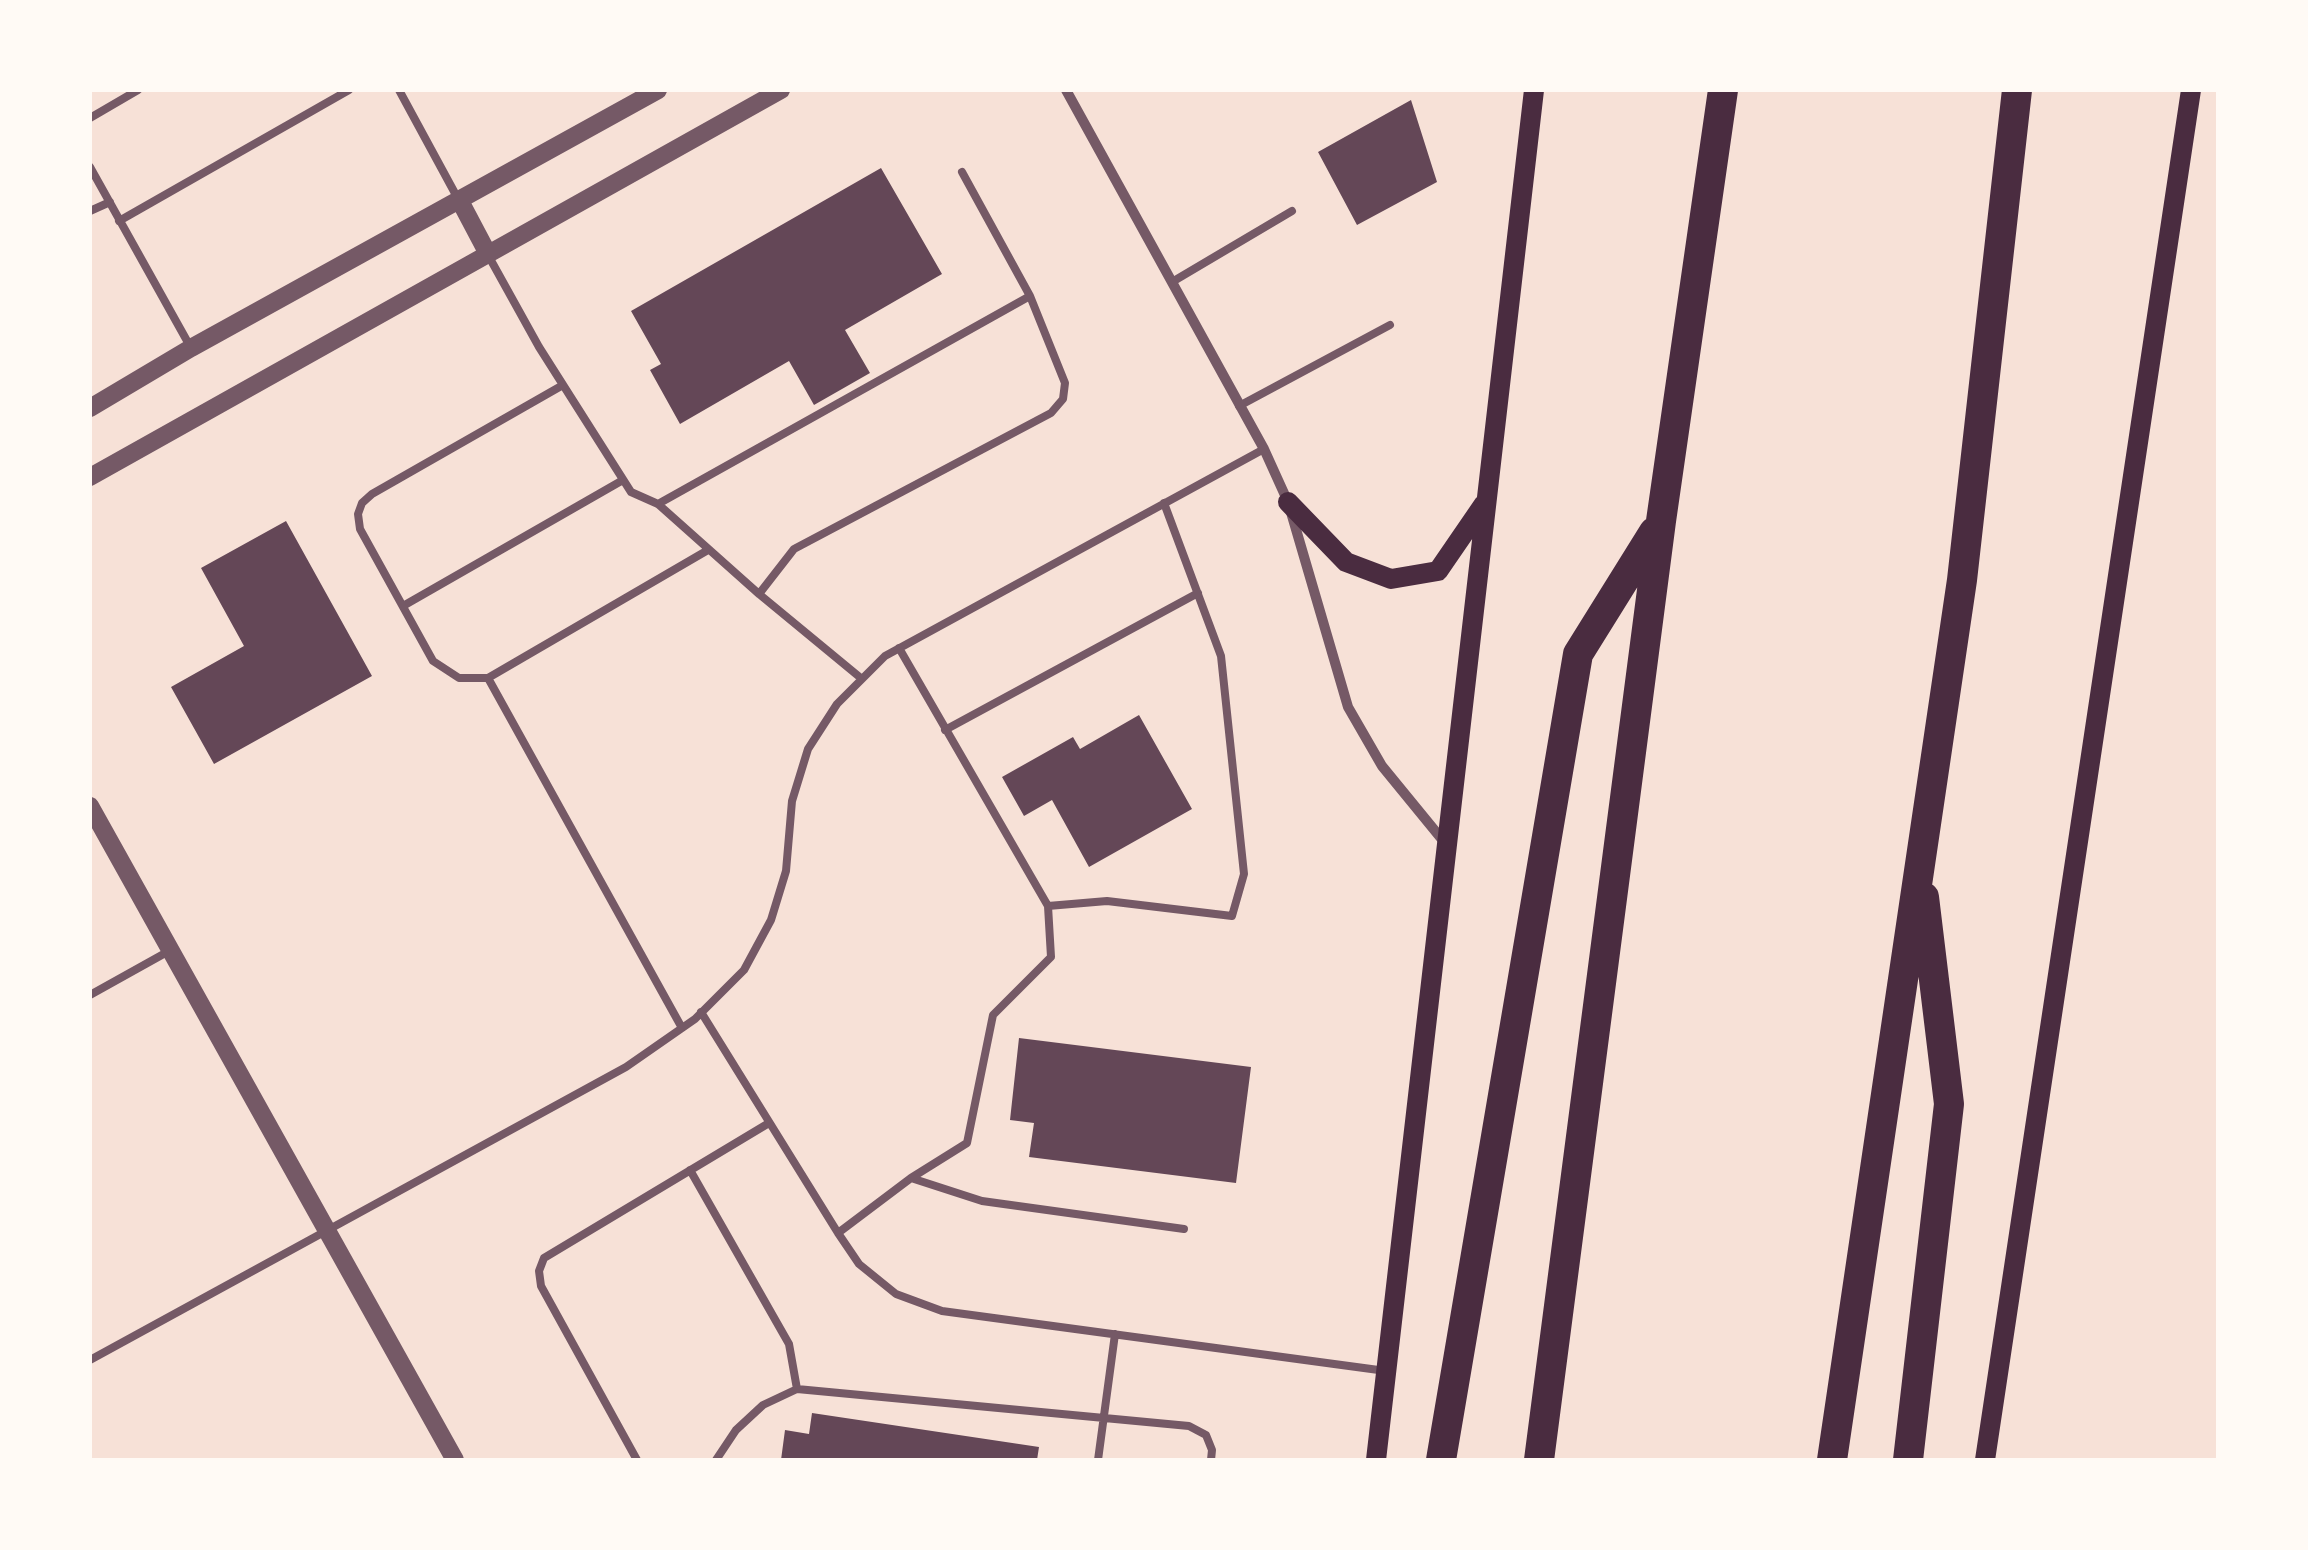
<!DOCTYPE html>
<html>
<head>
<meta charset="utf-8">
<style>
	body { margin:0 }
	#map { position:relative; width:2308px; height:1550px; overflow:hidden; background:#f7e1d7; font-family:"Golos Text",sans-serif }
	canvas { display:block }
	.frame { position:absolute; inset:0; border:92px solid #fffaf5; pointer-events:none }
</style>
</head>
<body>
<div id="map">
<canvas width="2308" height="1550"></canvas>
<div class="frame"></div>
</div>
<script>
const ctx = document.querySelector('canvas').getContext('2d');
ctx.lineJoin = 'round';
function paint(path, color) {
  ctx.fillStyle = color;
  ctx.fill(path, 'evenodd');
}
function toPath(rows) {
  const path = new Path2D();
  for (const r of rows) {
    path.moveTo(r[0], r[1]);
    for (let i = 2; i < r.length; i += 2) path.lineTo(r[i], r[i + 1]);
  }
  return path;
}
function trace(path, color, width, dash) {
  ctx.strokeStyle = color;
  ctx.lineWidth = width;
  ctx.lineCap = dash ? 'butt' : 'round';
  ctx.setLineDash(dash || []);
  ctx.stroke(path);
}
const building = toPath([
	[1411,100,1437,182,1357,225,1318,152],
	[881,168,942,274,845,330,870,373,814,405,789,361,680,424,650,370,661,364,631,311],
	[286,521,372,676,214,764,171,687,244,646,201,568],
	[1139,715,1192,809,1089,867,1052,800,1024,816,1002,777,1073,737,1080,749],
	[1019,1038,1251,1067,1236,1183,1029,1157,1034,1123,1010,1120],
	[812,1413,1039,1447,1037,1460,781,1460,785,1430,809,1434]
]);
const service = toPath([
	[399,90,457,197],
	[90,118,138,90],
	[90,167,191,348],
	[90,211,110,202],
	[119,221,349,90],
	[488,255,539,347,631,492,658,504,759,594,862,679],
	[1172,282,1292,211],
	[563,385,372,494,362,503,358,514,360,529,433,661,459,678,488,678,682,1028],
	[1239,406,1390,325],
	[658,504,1030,296],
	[759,594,794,549,1051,413,1063,399,1065,383,1030,296,962,172],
	[403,606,623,480],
	[899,648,1048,906,1107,901,1232,916,1244,874,1221,656,1164,503],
	[488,678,708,550],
	[945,730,1198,593],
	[90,995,169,951],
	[701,1012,838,1233,859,1264,896,1294,942,1311,1386,1371],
	[690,1170,789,1344,797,1389],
	[911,1178,982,1201,1184,1229],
	[838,1233,911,1178,967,1143,993,1015,1051,957,1048,906],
	[90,1360,626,1067,695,1019,744,970,771,920,786,871,792,801,808,749,837,704,885,656,1264,449],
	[637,1460,541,1286,539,1271,544,1258,769,1123],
	[716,1460,736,1430,763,1405,797,1389,1189,1426,1206,1435,1212,1450,1211,1460],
	[1098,1460,1115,1334]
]);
const minor = toPath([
	[1066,90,1264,449,1288,502,1348,707,1382,766,1445,843]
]);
const tertiary = toPath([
	[460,201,488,254],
	[90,408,191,348,658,90],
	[90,477,781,90],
	[90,806,455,1460]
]);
const secondary = toPath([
	[1288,502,1346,562,1391,579,1438,571,1484,504],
	[1376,1460,1534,90],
	[1985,1460,2191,90]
]);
const motorway = toPath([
	[1441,1460,1578,654,1654,532],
	[1539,1460,1661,521,1723,90],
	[1832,1460,1962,580,2017,90],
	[1908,1460,1949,1104,1924,897]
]);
paint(building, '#644757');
trace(service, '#755966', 8);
trace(minor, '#755966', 10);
trace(tertiary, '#755966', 18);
trace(secondary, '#4a2c40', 20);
trace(motorway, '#4a2c40', 30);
</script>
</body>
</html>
